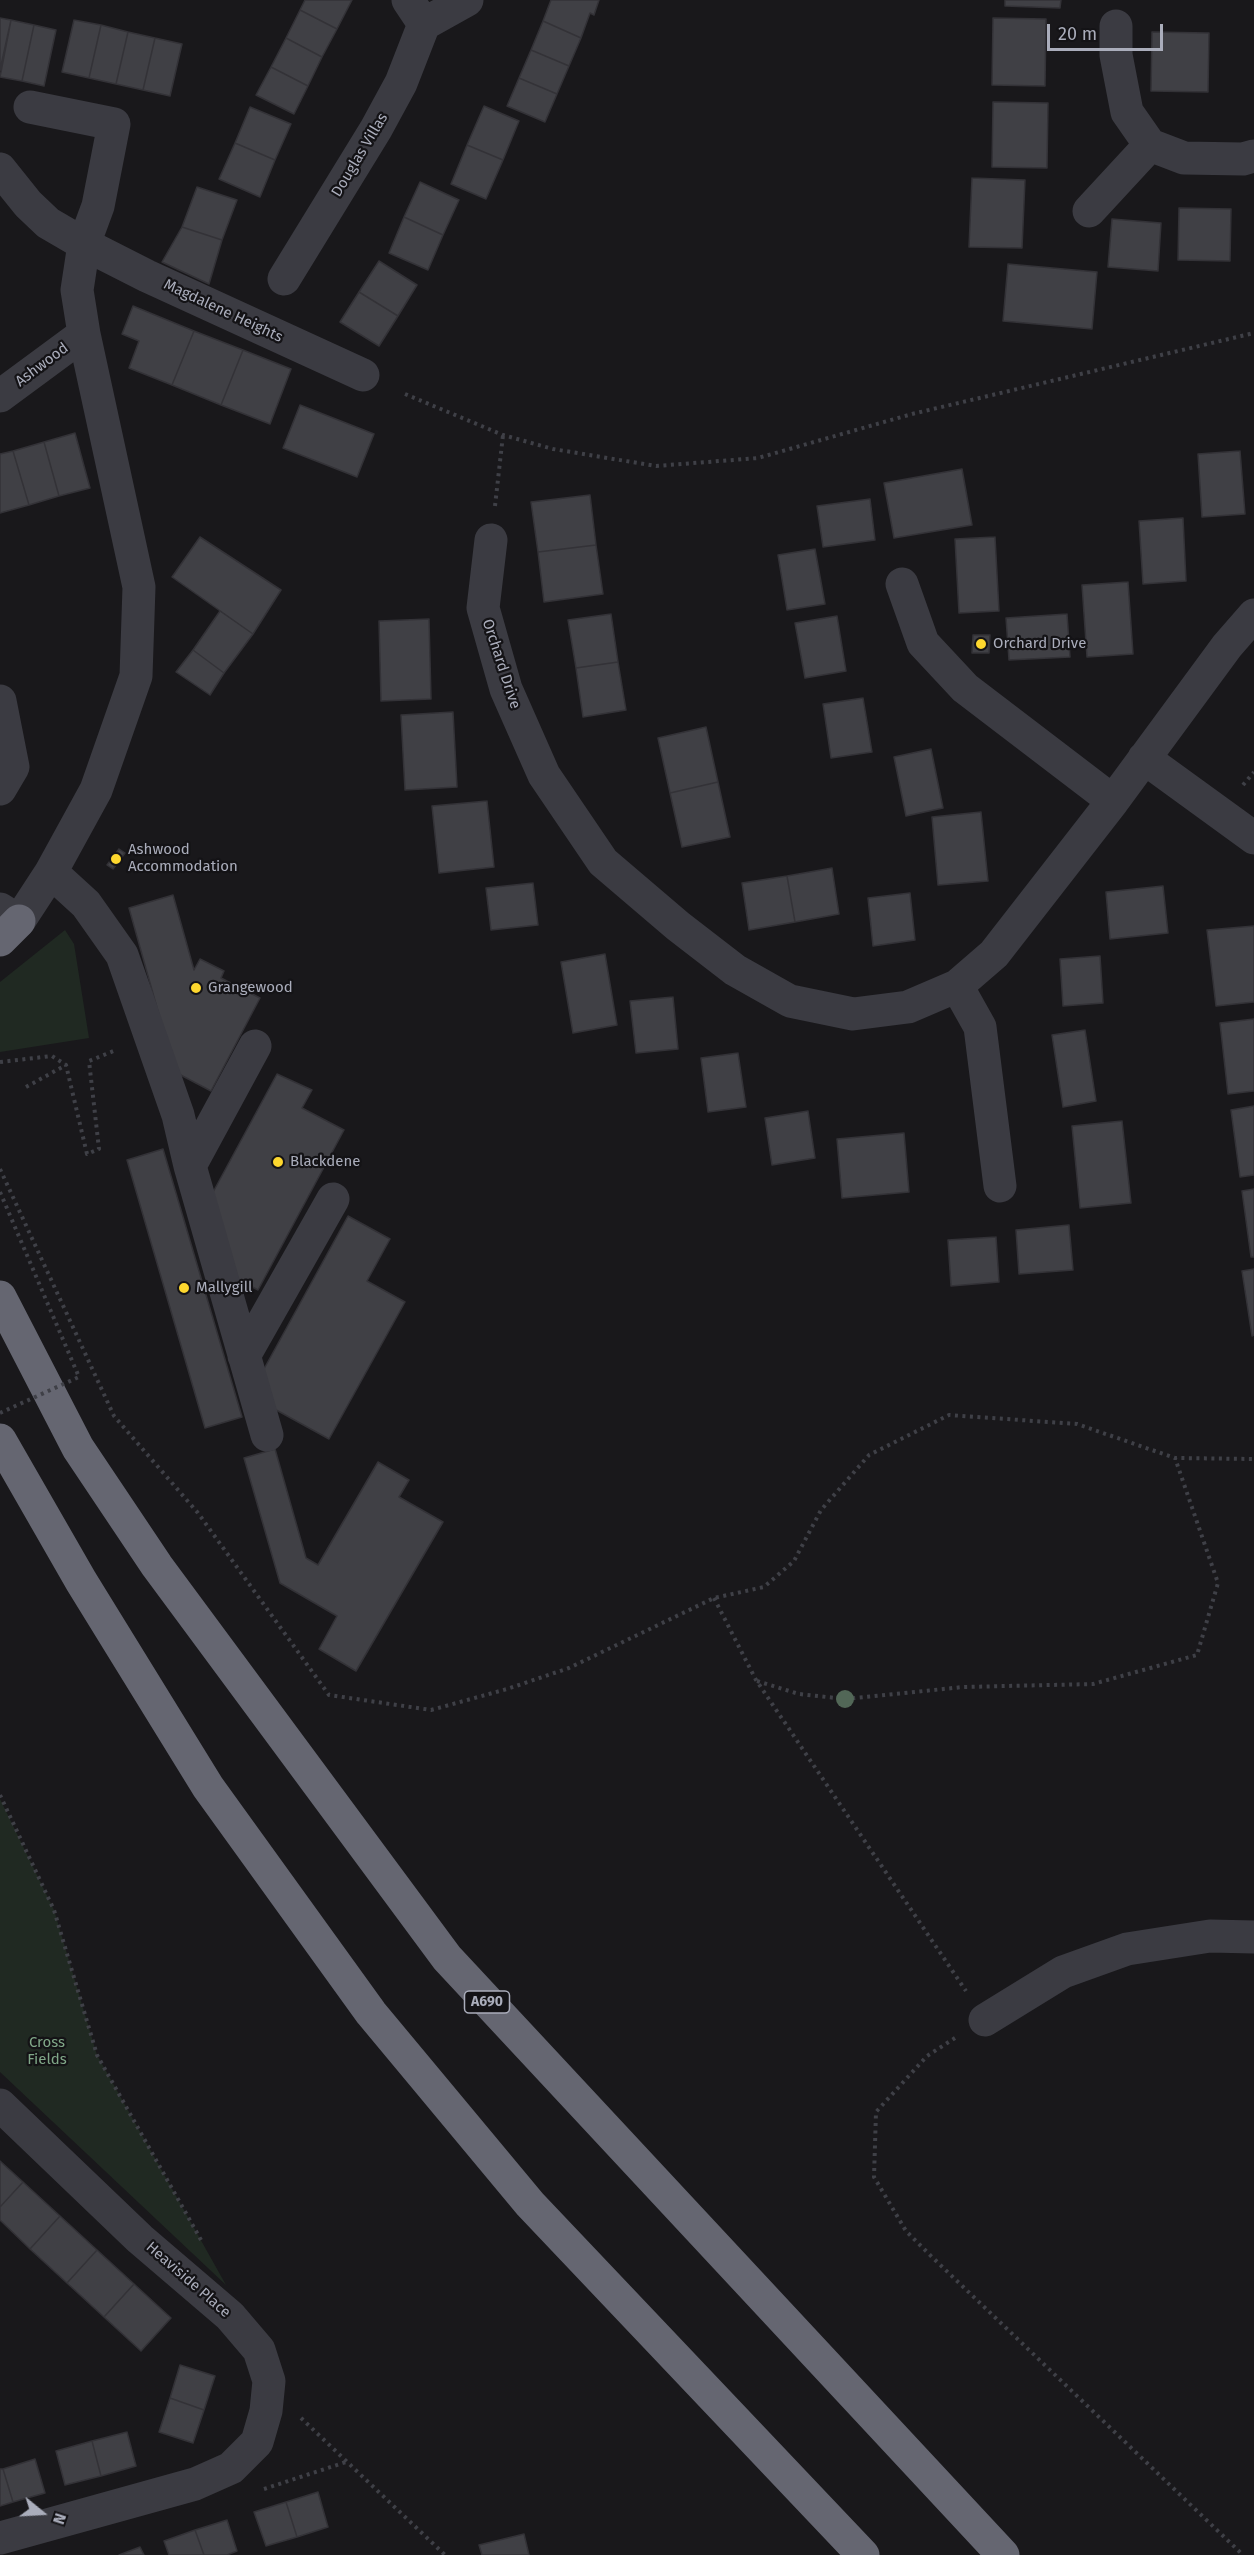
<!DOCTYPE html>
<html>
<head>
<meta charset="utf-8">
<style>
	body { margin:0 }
	#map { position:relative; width:1254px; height:2555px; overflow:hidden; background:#19181b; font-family:"Fira Sans",sans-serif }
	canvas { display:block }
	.north { position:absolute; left:12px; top:2483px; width:60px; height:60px; -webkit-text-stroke:4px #141316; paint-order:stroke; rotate:108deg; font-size:16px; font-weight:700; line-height:24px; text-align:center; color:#aaadbb }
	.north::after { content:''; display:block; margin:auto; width:21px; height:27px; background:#aaadbb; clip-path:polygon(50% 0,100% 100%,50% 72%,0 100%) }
	.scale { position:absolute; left:1047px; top:24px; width:116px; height:27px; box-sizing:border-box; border:3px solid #aaadbb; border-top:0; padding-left:8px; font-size:18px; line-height:21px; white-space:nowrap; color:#aaadbb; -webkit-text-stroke:4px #141316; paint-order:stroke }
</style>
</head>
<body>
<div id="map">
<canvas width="1254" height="2555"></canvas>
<div class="north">N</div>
<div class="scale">20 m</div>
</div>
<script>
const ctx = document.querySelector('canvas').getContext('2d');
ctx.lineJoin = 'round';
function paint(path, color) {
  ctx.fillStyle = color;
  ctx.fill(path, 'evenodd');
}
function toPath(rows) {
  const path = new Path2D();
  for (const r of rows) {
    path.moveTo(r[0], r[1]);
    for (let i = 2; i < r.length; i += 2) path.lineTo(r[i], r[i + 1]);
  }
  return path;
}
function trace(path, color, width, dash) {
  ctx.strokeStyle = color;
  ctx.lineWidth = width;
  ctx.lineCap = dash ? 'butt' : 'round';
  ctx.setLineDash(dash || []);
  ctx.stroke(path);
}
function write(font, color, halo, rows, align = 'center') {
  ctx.font = font + ' "Fira Sans",sans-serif';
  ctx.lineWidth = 4.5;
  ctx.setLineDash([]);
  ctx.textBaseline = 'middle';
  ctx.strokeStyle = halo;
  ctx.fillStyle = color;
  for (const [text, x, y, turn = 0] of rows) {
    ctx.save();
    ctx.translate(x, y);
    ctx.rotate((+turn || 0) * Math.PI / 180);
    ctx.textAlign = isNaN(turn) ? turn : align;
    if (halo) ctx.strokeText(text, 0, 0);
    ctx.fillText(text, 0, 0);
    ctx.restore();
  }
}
const green = toPath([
	[65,930,74,944,89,1038,0,1052,0,982],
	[0,1799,54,1910,97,2055,226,2285,0,2072]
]);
const building = toPath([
	[305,0,352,0,337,29,300,10,305,0],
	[551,0,599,0,594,15,590,13,581,38,543,21,551,0],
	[1005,0,1061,0,1060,8,1005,6,1005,0],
	[300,10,337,29,322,57,286,38,300,10],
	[0,18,11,20,0,70,0,18],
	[993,18,1046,19,1045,86,992,85,993,18],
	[11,20,34,25,22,81,0,77,11,20],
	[74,20,101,25,89,78,62,72,74,20],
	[543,21,581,38,569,66,531,50,543,21],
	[34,25,56,30,44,86,22,81,34,25],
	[101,25,128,32,116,84,89,78,101,25],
	[128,32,155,38,143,90,116,84,128,32],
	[1152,32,1209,33,1208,92,1151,91,1152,32],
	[155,38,182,44,170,96,143,90,155,38],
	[286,38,322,57,308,86,271,67,286,38],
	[531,50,569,66,557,94,519,78,531,50],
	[271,67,308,86,294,114,256,95,271,67],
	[519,78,557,94,545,122,507,106,519,78],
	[993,102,1048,103,1047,168,992,167,993,102],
	[484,106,519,121,503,160,467,145,484,106],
	[250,107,291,124,275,160,235,143,250,107],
	[235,143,275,160,260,197,219,179,235,143],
	[467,145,503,160,486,199,451,184,467,145],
	[972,178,1025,180,1022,248,969,247,972,178],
	[420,182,459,200,443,235,404,217,420,182],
	[197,187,237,200,222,240,182,227,197,187],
	[1179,208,1231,209,1230,261,1178,260,1179,208],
	[404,217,443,235,428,270,389,253,404,217],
	[1112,219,1161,223,1158,271,1108,267,1112,219],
	[182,227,222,240,209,284,162,262,182,227],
	[379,261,417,285,398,316,359,292,379,261],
	[1008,264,1097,272,1092,329,1003,321,1008,264],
	[359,292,398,316,379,346,340,322,359,292],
	[133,306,194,331,172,385,129,368,139,341,122,334,133,306],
	[194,331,243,350,221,405,172,385,194,331],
	[243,350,291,369,270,424,221,405,243,350],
	[300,405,374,434,357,477,283,448,300,405],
	[75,433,90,488,59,496,44,442,75,433],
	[44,442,59,496,29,505,13,451,44,442],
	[13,451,29,505,0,513,0,454,13,451],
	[1240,451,1245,514,1202,517,1198,454,1240,451],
	[962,469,972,525,894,538,884,483,962,469],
	[590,495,596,545,538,552,531,502,590,495],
	[870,499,875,540,823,547,817,506,870,499],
	[1183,518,1186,581,1143,584,1139,521,1183,518],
	[200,537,281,590,253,634,172,577,200,537],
	[995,537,999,611,959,613,955,539,995,537],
	[596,545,603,594,544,602,538,552,596,545],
	[815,549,825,604,787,610,778,555,815,549],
	[1128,582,1133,654,1087,657,1082,585,1128,582],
	[220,611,253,634,224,673,193,650,220,611],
	[611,614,618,662,576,668,568,620,611,614],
	[1067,614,1070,657,1009,660,1006,618,1067,614],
	[837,616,846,671,805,678,795,623,837,616],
	[429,619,431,699,381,701,379,621,429,619],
	[973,635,990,635,989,653,972,653,973,635],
	[193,650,224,673,210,695,176,672,193,650],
	[618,662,626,710,583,717,576,668,618,662],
	[863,698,872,752,831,758,823,704,863,698],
	[453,712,457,787,405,790,401,715,453,712],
	[706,727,718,782,670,793,658,738,706,727],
	[931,749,943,808,906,816,894,757,931,749],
	[718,782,730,837,682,847,670,793,718,782],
	[487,801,494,867,439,873,432,806,487,801],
	[981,812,988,881,938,885,932,817,981,812],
	[119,849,125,853,113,869,107,865,119,849],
	[832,868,839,914,795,922,787,876,832,868],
	[787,876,795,922,749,930,742,883,787,876],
	[533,883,538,925,491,930,486,888,533,883],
	[1163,886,1168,933,1110,939,1106,892,1163,886],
	[910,893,915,940,873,946,868,898,910,893],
	[173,895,194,970,200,959,224,971,221,978,260,998,211,1091,175,1072,129,908,173,895],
	[1254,926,1254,1002,1216,1006,1207,930,1254,926],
	[605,954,617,1025,573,1033,561,962,605,954],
	[1100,956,1103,1003,1063,1006,1060,959,1100,956],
	[673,997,678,1049,636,1053,630,1001,673,997],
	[1254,1019,1254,1091,1228,1094,1220,1023,1254,1019],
	[1085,1030,1096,1101,1063,1107,1052,1035,1085,1030],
	[738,1053,746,1107,708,1112,701,1058,738,1053],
	[277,1074,312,1090,302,1108,344,1130,258,1290,230,1275,212,1194,277,1074],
	[1254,1106,1254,1175,1240,1177,1231,1110,1254,1106],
	[808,1111,815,1158,772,1165,765,1118,808,1111],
	[1122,1121,1131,1203,1080,1208,1072,1126,1122,1121],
	[904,1133,909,1192,842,1198,837,1139,904,1133],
	[163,1149,242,1417,205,1428,127,1160,163,1149],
	[1254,1189,1254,1257,1251,1257,1242,1191,1254,1189],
	[348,1216,390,1239,367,1281,405,1302,329,1439,269,1406,259,1378,348,1216],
	[1069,1225,1073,1270,1019,1274,1016,1230,1069,1225],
	[996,1237,999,1282,951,1286,948,1240,996,1237],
	[1254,1269,1254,1335,1252,1336,1242,1271,1254,1269],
	[275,1449,306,1558,318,1565,378,1462,409,1480,399,1497,443,1522,356,1671,319,1649,337,1616,280,1583,244,1458,275,1449],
	[0,2161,23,2182,0,2207,0,2161],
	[23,2182,60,2216,30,2249,0,2220,0,2207,23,2182],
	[60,2216,97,2250,67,2283,30,2249,60,2216],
	[97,2250,134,2284,104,2317,67,2283,97,2250],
	[134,2284,171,2318,141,2351,104,2317,134,2284],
	[180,2365,215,2376,204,2410,170,2398,180,2365],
	[170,2398,204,2410,193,2443,159,2432,170,2398],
	[127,2432,136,2466,101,2476,92,2441,127,2432],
	[92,2441,101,2476,65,2485,56,2451,92,2441],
	[35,2459,45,2493,13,2502,3,2469,35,2459],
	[0,2469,3,2469,13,2502,0,2506,0,2469],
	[318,2492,328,2527,297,2537,286,2502,318,2492],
	[286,2502,297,2537,266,2546,254,2512,286,2502],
	[227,2520,237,2551,227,2555,204,2555,195,2530,227,2520],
	[195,2530,204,2555,169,2555,164,2541,195,2530],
	[524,2534,529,2555,482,2555,479,2545,524,2534],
	[140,2547,144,2555,119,2555,140,2547]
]);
const path = toPath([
	[405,394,503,435,553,449,656,466,758,458,912,414,1254,333],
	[495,506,503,435],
	[1243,785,1254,772],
	[0,1062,52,1056,66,1065,87,1154,99,1149,89,1061,116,1050],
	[26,1087,66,1065],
	[0,1169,114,1416,198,1513,329,1695,431,1710,507,1689,569,1668,714,1598,764,1587,794,1561,821,1510,869,1455,949,1415,1077,1424,1175,1458,1254,1459],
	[714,1598,756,1680,966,1991],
	[757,1681,799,1694,845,1699,963,1687,1093,1684,1197,1655,1218,1583,1175,1458],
	[0,1795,54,1910,97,2055,201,2240],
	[955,2038,927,2056,876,2112,874,2177,906,2231,932,2257,1243,2555],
	[301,2418,445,2555],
	[264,2489,346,2462]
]);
const minor = toPath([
	[424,24,467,0],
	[1116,26,1116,55,1127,112,1150,145,1184,158,1243,159,1254,156],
	[0,169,28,204,48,223,84,244,147,276,363,375],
	[1089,211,1150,145],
	[284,279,376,129,401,83,424,24,408,0],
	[0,396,84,334],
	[491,540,483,608,506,689,544,775,603,862,678,926,735,970,790,1001,853,1014,908,1007,957,986,994,954,1113,801,1227,646,1254,615],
	[902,584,923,643,965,688,1113,801],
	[0,701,13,767,0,789],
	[1144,758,1254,838],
	[51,872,86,904,122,955,178,1115,190,1166],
	[0,909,19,921,51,872,96,790,136,676,139,587,84,334,77,290,84,244,98,206,114,124,30,107],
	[957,986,980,1027,1000,1186],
	[255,1046,190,1166,267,1435],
	[244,1356,333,1199],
	[985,2020,1063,1972,1127,1949,1210,1936,1254,1937],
	[0,2105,140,2239,230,2316,259,2350,269,2381,266,2411,257,2442,231,2468,195,2484,0,2538]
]);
const highway = toPath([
	[0,940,19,921],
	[0,1297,78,1448,157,1566,447,1958,1003,2555],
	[0,1440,81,1581,208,1787,371,2013,530,2204,863,2555]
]);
const pathBridge = toPath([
	[0,1192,79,1377,0,1413]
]);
const trees = [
	[845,1699]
];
const markers = [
	[981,644,6,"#fdd72e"],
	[116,859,6,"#fdd72e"],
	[196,988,6,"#fdd72e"],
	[278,1162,6,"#fdd72e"],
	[184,1288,6,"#fdd72e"]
];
const shields = [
	[487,2002,45]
];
const shieldNames = [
	["A690",487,2002]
];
const streetNames = [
	["Douglas Villas",360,155,-59],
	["Magdalene Heights",223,311,25],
	["Ashwood",42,365,-37],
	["Orchard Drive",501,664,72],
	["Heaviside Place",188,2280,41]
];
const poiNames = [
	["Orchard Drive",993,644],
	["Ashwood",128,850],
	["Accommodation",128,867],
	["Grangewood",208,988],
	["Blackdene",290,1162],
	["Mallygill",196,1288]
];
const parkNames = [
	["Cross",47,2043],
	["Fields",47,2060]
];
paint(green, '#202922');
paint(building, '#404045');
trace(building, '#333237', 1.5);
trace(path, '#3f4047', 4, [3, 4.5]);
trace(minor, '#3b3b42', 33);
trace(highway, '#656671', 33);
trace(pathBridge, '#3f4047', 4, [3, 4.5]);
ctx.fillStyle = '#526757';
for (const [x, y] of trees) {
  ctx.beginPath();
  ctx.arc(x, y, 9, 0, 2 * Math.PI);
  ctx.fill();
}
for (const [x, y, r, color] of markers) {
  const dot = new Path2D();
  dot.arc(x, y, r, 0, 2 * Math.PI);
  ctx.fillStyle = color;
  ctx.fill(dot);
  trace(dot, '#141316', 2);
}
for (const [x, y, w] of shields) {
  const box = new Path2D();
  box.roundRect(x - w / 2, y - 11, w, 22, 4.5);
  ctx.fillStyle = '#141316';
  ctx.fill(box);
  trace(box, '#aaadbb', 1.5);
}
write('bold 14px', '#aaadbb', null, shieldNames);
write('15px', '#aaadbb', '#141316', streetNames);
write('15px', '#aaadbb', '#141316', poiNames, 'left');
write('15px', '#80a788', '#141316', parkNames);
</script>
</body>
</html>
